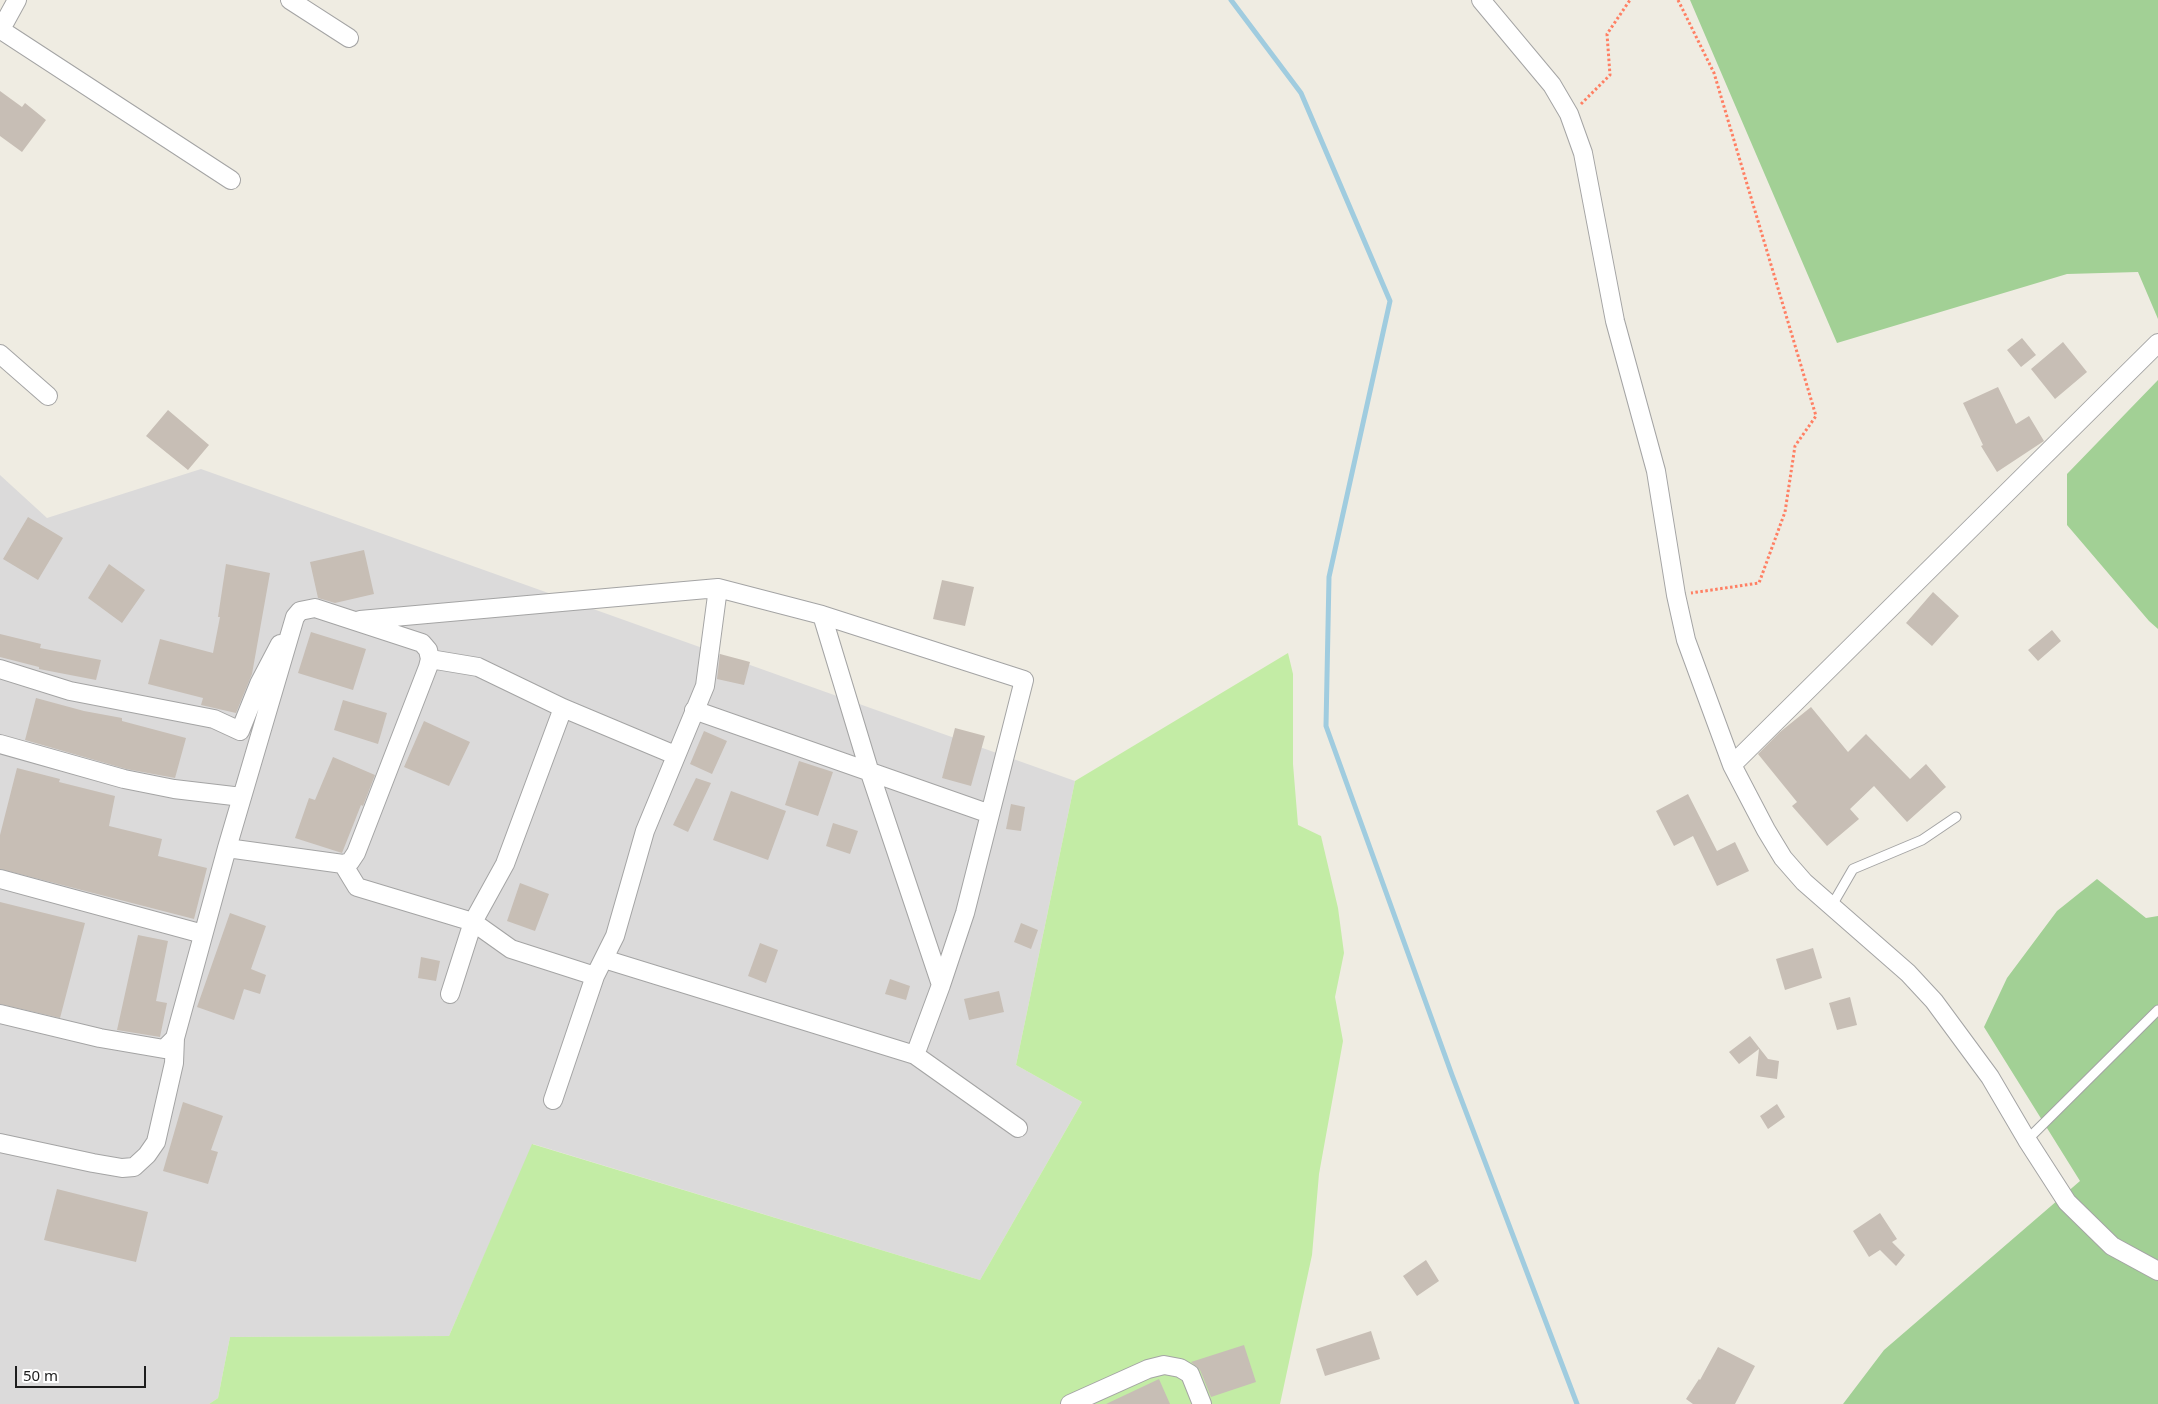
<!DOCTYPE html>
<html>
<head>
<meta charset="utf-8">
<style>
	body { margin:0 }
	#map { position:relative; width:2158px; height:1404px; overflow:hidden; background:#efece2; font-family:"Noto Sans",sans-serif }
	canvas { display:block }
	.scale { position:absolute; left:15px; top:1366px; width:131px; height:22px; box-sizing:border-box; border:2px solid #1d1d1d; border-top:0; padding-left:6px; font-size:15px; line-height:18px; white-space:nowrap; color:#1d1d1d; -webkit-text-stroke:4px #fff; paint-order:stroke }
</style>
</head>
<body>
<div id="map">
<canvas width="2158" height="1404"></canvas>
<div class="scale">50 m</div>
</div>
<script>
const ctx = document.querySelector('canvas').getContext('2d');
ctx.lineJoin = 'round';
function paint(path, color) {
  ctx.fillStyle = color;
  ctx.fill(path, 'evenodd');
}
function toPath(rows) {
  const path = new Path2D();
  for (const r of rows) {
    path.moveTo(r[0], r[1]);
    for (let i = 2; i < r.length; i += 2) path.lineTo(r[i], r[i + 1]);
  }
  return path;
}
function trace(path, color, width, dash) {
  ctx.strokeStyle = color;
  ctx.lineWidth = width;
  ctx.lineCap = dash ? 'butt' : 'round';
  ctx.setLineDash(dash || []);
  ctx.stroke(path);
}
const residential = toPath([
	[201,469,1075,781,1016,1065,1082,1102,980,1280,533,1144,449,1336,230,1337,218,1398,209,1404,0,1404,0,475,47,518]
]);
const grass = toPath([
	[1288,653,1293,674,1293,764,1298,825,1321,836,1338,908,1344,953,1335,997,1343,1041,1319,1174,1312,1255,1280,1404,209,1404,218,1398,230,1337,449,1336,532,1144,980,1280,1082,1102,1016,1065,1075,781]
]);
const forest = toPath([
	[1690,0,2158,0,2158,319,2138,272,2067,274,1837,343],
	[2158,380,2158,629,2149,621,2067,525,2067,474],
	[2097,879,2146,918,2158,916,2158,1404,1843,1404,1884,1350,2080,1181,1984,1027,2007,978,2057,911]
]);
const stream = toPath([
	[1231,0,1301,93,1390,301,1329,577,1326,726,1452,1075,1577,1404]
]);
const building = toPath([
	[0,91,22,107,25,103,46,120,22,152,0,136],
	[2022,338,2036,355,2021,367,2007,350],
	[2063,342,2087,372,2055,399,2031,369],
	[1998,387,2016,424,2029,416,2044,441,1997,472,1981,446,1983,445,1963,403],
	[168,410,209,445,188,470,146,436],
	[28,517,63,538,38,580,3,559],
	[364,550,374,594,335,603,318,598,310,562],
	[109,564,145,590,122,623,88,598],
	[226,564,270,573,252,674,236,713,201,705,203,698,148,684,160,639,213,653,220,617,218,617],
	[942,580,974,587,965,626,933,619],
	[1933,592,1959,616,1932,646,1906,623],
	[2052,630,2061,641,2038,661,2028,650],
	[311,632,366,649,353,690,298,673],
	[0,634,41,644,40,648,101,660,96,680,39,669,39,667,0,657],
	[720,654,750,662,744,685,717,679],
	[36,698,84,711,122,718,122,721,186,738,175,778,126,769,25,740],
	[343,700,387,713,378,744,334,730],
	[1811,707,1848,752,1866,734,1910,779,1926,764,1946,787,1907,822,1874,786,1850,809,1859,819,1827,846,1792,806,1797,802,1758,754,1780,732],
	[424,721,470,742,449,786,404,767],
	[955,728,985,736,971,786,942,778],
	[704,731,727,741,712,774,690,764],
	[333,757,375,775,363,806,361,805,342,853,295,838,309,798,315,800],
	[799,761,833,772,818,816,785,805],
	[17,768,60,779,59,782,115,796,109,826,162,839,158,856,207,868,194,919,0,869,0,835],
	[696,778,711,783,688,832,673,825],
	[731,791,786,811,768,860,713,840],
	[1688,794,1717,851,1735,842,1749,871,1717,886,1693,836,1674,846,1656,811],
	[1011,804,1025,807,1021,831,1006,829],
	[833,823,858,831,850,854,826,846],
	[520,883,549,894,535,931,507,921],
	[0,902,85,923,60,1018,0,1004],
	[230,913,266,926,251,969,266,975,260,994,244,989,234,1020,197,1007],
	[1021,923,1038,930,1031,949,1014,942],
	[138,935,168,941,156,1001,167,1003,160,1037,117,1030],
	[760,943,778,950,766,983,748,976],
	[1813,948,1822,978,1785,990,1776,959],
	[421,957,440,961,436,981,418,978],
	[890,979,910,986,906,1000,885,994],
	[999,991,1004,1012,969,1020,964,999],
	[1850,997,1857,1025,1837,1030,1829,1003],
	[1750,1036,1768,1059,1779,1061,1777,1079,1756,1076,1759,1049,1739,1064,1729,1052],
	[183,1102,223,1116,211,1150,218,1152,208,1184,163,1171],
	[1777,1104,1785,1117,1768,1129,1760,1116],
	[57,1189,148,1212,136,1262,44,1240],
	[1880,1213,1897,1239,1892,1242,1905,1255,1896,1266,1880,1250,1869,1257,1853,1231],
	[1426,1260,1439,1281,1417,1296,1403,1276],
	[1371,1331,1380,1359,1325,1376,1316,1349],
	[1244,1345,1256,1382,1211,1397,1200,1370,1191,1362],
	[1718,1347,1755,1366,1735,1404,1693,1404,1686,1399,1699,1379,1700,1380],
	[1159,1379,1170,1404,1106,1404]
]);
const path = toPath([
	[1678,0,1714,73,1816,416,1795,446,1785,512,1759,583,1691,593],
	[1581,104,1610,75,1607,34,1630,0]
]);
const lane = toPath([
	[1831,907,1853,869,1922,840,1956,817],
	[2027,1140,2158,1010]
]);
const street = toPath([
	[290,0,349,38],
	[1481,0,1552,85,1569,114,1583,153,1615,321,1656,471,1676,595,1686,640,1732,765,1766,830,1783,858,1804,882,1908,973,1934,1001,1990,1077,2027,1140,2067,1202,2112,1246,2158,1271],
	[1,30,231,180],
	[0,31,17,0],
	[0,354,48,396],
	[822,615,870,773,941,985,915,1055,1018,1128],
	[360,620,718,588,822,615,1024,680,965,913,941,985],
	[430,659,478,667,563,708,675,755],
	[0,669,70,691,214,719,240,731,259,684,280,644],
	[694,710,990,814],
	[0,744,124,779,174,789,242,797],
	[1732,765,2158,343],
	[343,864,357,887,473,922,511,949,595,976],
	[0,879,203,934],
	[604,959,915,1055],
	[450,994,473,922,505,864,563,708],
	[0,1014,100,1038,164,1049,175,1038,227,848,295,617,300,611,315,608,422,643,428,650,430,659,428,667,356,853,350,862,343,864,227,848],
	[553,1100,595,976,615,936,645,831,705,686,718,588],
	[0,1143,93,1163,122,1168,134,1167,147,1155,156,1142,174,1063,175,1038],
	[1070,1404,1148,1369,1164,1365,1180,1368,1190,1374,1202,1404]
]);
paint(residential, '#dbdada');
paint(grass, '#c3eca5');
paint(forest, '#a2d095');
trace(stream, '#a0ccdf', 5);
paint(building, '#c7beb5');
trace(lane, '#a4a4a4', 11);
trace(street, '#a4a4a4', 20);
trace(path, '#ff7f63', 3, [2.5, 2.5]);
trace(lane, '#fff', 9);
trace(street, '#fff', 18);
</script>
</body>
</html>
